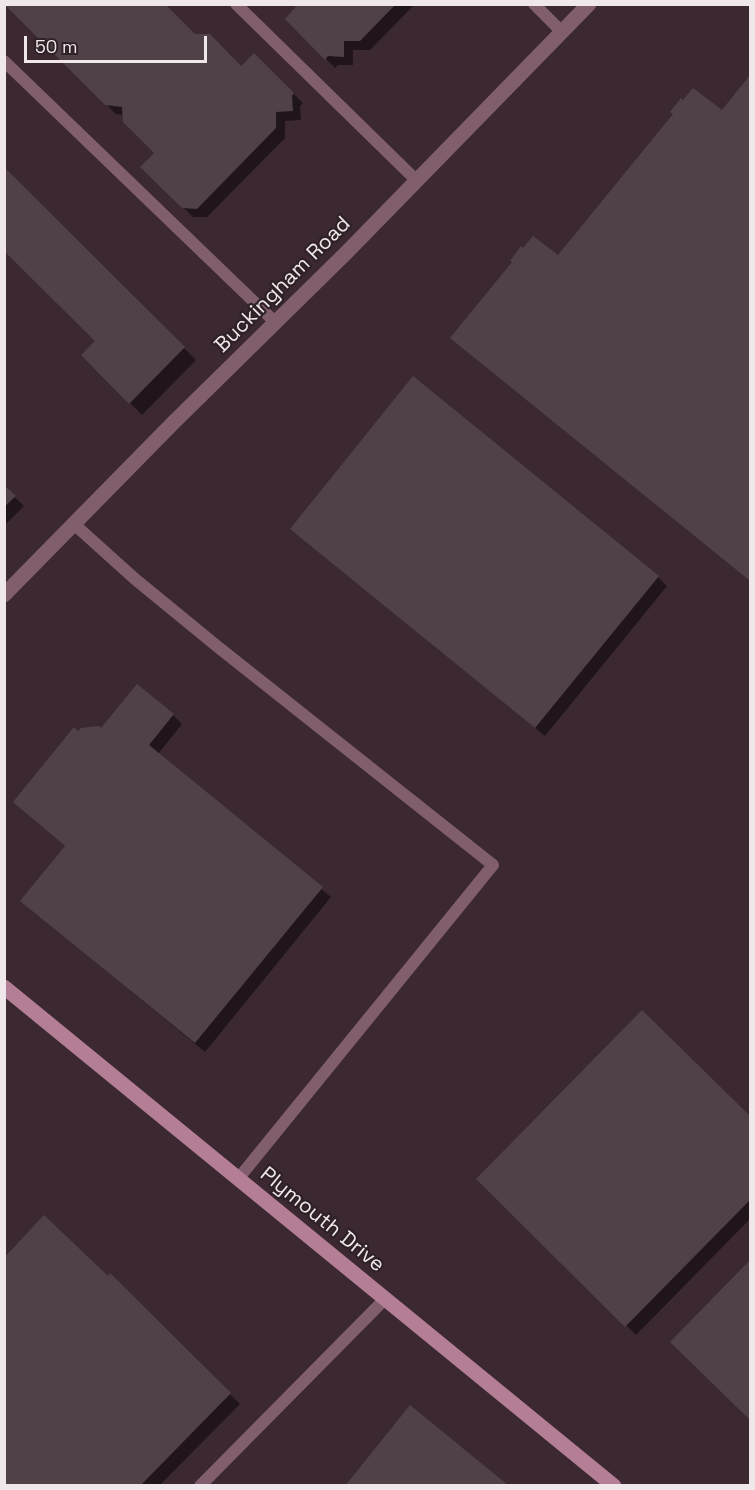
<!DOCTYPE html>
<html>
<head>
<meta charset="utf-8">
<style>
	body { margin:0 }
	#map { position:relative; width:755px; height:1490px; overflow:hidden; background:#2e2127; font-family:"Space Grotesk",sans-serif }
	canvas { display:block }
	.frame { position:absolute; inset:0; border:6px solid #f0e7ea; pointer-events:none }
	.scale { position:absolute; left:24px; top:36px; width:183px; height:27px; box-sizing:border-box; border:3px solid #f0e7ea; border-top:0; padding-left:8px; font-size:18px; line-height:21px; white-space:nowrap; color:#f0e7ea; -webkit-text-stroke:4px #2e2127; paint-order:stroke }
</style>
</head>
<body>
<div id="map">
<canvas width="755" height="1490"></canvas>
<div class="frame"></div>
<div class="scale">50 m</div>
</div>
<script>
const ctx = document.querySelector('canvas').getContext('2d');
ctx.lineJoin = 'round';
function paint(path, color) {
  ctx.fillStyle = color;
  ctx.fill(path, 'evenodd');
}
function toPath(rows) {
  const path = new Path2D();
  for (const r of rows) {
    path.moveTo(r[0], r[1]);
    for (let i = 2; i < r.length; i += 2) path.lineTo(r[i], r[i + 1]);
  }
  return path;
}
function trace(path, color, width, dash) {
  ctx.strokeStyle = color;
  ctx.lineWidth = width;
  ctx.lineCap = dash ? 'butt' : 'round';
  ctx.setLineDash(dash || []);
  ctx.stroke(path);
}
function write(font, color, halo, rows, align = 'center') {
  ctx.font = font + ' "Space Grotesk",sans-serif';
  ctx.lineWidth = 4.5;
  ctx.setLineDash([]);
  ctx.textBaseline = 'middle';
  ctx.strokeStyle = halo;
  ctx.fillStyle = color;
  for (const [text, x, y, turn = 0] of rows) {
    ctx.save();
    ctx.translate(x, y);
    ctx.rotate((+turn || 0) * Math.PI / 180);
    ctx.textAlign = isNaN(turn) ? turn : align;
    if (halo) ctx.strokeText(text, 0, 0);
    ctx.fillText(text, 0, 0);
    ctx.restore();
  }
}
const built = toPath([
	[5,5,750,5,750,1485,5,1485]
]);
const shadow = toPath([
	[5,4,195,36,241,68,254,55,303,103,300,106,301,120,285,121,285,138,207,217,193,217,142,167,156,153,124,115,116,114],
	[298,4,415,4,370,50,353,50,353,65,338,65,335,68,287,19],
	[750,78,750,581,462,347,514,262,558,257,722,113],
	[4,169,196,360,142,415,83,355,97,341],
	[4,487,24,506,4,526],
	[292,529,658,577,667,586,545,736],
	[173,715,182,724,158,754,331,897,205,1052,32,910,66,847,15,802,78,733,102,730],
	[642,1012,750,1119,750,1219,636,1335,478,1179],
	[750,1262,750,1418,672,1342],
	[110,1275,240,1404,159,1486,4,1486]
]);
const building = toPath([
	[4,4,165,4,195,34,210,34,241,66,254,53,294,93,292,96,293,111,276,112,276,128,197,209,182,208,140,167,154,153,123,122,122,107,105,105],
	[298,4,396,4,360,41,344,41,344,57,328,56,325,60,285,19],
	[750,75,750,581,450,338,512,262,510,261,521,246,523,248,533,236,558,255,673,114,670,112,681,98,683,100,693,88,722,110],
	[4,167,185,347,129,404,81,355,95,341,4,251],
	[413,376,659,576,535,728,290,529],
	[4,485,16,496,4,507],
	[137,684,174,714,149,745,323,887,195,1043,20,901,65,846,13,802,74,727,78,731,81,728,99,726,101,728],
	[642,1010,750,1116,750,1200,625,1327,476,1179],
	[44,1215,108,1276,110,1273,231,1393,140,1486,4,1486,4,1258],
	[750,1260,750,1420,670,1342],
	[410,1405,509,1486,345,1486]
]);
const lane = toPath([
	[236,4,417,181],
	[534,4,562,32],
	[4,61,275,322],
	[75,525,135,579,218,647,493,865,238,1179],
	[200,1486,386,1298]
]);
const street = toPath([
	[4,595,173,423,347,252,589,4]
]);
const secondary = toPath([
	[4,987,614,1486]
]);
const streetNames = [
	["Buckingham Road",283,285,-45],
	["Plymouth Drive",322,1220,39]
];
paint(built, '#3c2831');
paint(shadow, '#0007');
paint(building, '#504148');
trace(lane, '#805e6d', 12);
trace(street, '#805e6d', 15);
trace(secondary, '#b37e96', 15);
write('21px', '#f0e7ea', '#2e2127', streetNames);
</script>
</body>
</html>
